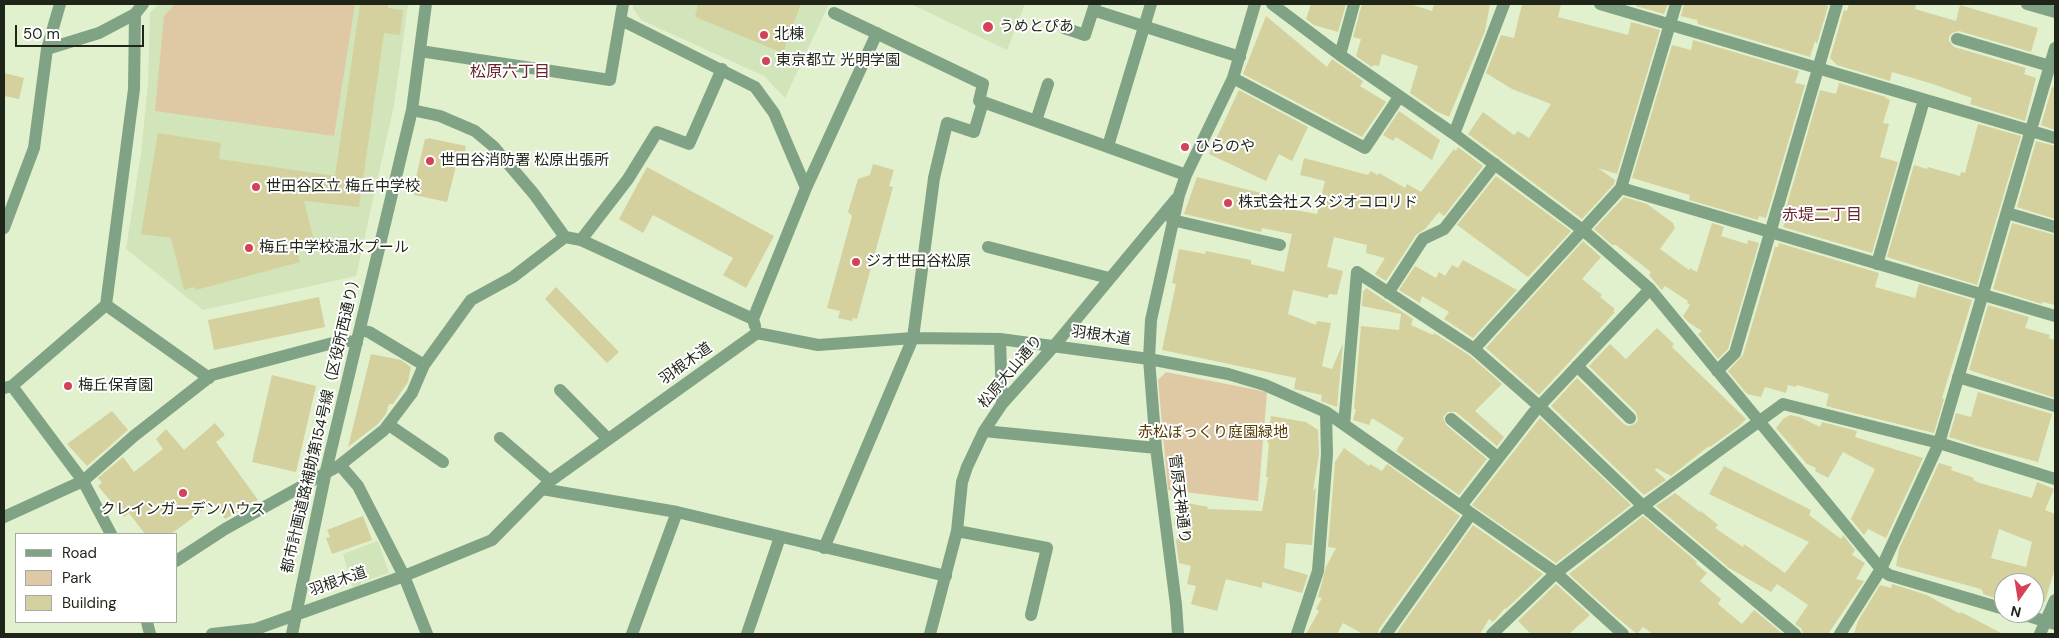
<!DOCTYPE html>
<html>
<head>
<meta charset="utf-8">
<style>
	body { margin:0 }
	#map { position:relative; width:2059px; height:638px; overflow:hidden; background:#e1f0cd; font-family:"DM Sans",sans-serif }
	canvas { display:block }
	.frame { position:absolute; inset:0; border:5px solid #1f2518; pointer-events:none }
	.legend { position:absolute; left:15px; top:533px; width:162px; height:90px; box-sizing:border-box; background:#fff; border:1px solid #a5a8a3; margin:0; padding:6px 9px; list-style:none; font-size:15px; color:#1f2518 }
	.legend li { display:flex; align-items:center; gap:10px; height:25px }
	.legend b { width:25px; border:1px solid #a5a8a3 }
	.north { position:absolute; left:1994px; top:573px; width:50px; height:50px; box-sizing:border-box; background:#fff; border:1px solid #a5a8a3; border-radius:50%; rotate:193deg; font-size:14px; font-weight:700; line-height:20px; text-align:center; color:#1f2518 }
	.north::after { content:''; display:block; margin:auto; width:18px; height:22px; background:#d34256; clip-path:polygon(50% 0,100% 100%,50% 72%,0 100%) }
	.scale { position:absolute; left:15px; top:25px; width:129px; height:22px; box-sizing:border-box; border:2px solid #1f2518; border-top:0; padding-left:6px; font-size:15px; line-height:18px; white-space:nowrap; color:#1f2518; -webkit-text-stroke:4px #fff; paint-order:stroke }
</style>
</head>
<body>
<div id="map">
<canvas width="2059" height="638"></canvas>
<div class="frame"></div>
<ul class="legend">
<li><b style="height:6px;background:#80a285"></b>Road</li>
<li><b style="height:14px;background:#dec9a4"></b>Park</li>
<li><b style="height:14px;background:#d4d19e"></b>Building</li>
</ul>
<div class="north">N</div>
<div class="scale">50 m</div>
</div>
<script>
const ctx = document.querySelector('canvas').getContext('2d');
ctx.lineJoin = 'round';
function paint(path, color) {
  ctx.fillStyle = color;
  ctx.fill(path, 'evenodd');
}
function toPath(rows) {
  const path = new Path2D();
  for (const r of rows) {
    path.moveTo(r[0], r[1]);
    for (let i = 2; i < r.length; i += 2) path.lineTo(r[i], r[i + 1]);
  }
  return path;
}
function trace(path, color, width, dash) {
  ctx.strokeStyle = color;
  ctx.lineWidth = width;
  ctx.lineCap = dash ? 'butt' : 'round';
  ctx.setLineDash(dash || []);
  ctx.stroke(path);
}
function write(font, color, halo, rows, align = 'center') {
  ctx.font = font + ' "DM Sans","Noto Sans JP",sans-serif';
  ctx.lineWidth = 4;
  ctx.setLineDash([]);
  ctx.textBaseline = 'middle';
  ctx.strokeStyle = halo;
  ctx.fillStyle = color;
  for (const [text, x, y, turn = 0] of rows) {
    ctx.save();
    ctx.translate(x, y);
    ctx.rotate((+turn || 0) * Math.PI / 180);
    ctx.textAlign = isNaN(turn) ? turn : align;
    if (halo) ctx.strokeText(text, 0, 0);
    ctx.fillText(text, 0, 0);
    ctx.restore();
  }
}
const built = toPath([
	[158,4,408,4,394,105,356,276,203,310,126,249,141,154,148,84,150,13],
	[634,4,829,4,785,98,764,76,641,20,633,8],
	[911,4,1025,4,1007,50],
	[378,541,389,573,361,582,361,585,353,588,343,554]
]);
const green = toPath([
	[175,4,355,4,334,136,155,111,164,16],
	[1166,372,1267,392,1258,501,1168,490,1158,380]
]);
const building = toPath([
	[360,4,388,4,388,8,403,10,400,35,384,33,359,207,304,201,315,245,297,250,300,262,196,290,195,287,184,290,171,238,141,234,158,133,221,143,219,159,335,176],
	[698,4,801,4,783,53,695,17],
	[1311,4,1346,4,1338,32,1314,25,1306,19],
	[1362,4,1410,4,1432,11,1434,4,1490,4,1485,31,1449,117,1436,111,1410,93,1418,66,1382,54,1379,66,1374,65,1372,67,1356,56,1361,39,1353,37],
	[1522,4,1561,4,1558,17,1628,35,1631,22,1660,30,1617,174,1598,168,1615,180,1614,184,1582,219,1468,134,1483,112,1514,135,1518,131,1529,138,1551,104,1512,89,1486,73,1501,35,1514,38],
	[1636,4,1668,4,1664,14,1636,6],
	[1684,4,1821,4,1828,6,1817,44,1815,41,1810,57,1698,24,1697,20,1681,16],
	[1849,4,1916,4,1915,9,1956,21,1960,5,2038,28,2031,52,1959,31,1952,33,1949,37,1949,41,1954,47,2026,68,2024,74,2036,78,2025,121,1970,104,1972,98,1933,84,1892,72,1890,81,1837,65,1830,58,1844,10,1847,11],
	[1266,16,1327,67,1332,59,1363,81,1360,86,1386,102,1362,137,1243,74],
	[1693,40,1799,71,1795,83,1805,85,1766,218,1759,216,1758,220,1689,200,1690,195,1632,178,1672,45,1691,50],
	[4,73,24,78,19,99,4,96],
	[1839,83,1886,97,1886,98,1890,100,1883,123,1889,124,1880,157,1898,162,1872,253,1783,227,1785,222,1782,222,1820,90,1836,94],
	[2052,87,2055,88,2055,130,2041,125],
	[1239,90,1308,127,1292,161,1279,154,1266,181,1209,154],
	[1399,111,1440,140,1432,160,1396,137,1393,141,1383,135],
	[1978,124,2021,136,1977,285,1887,257,1914,165,1927,169,1928,167,1960,176,1961,172,1965,173],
	[428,138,466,146,463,159,458,158,447,202,414,195,416,186,414,186,425,139,428,139],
	[2036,141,2055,146,2055,219,2017,207],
	[1458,147,1483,166,1444,216,1439,212,1425,229,1416,235,1386,281,1375,274,1385,258,1366,253,1367,245,1334,237,1327,267,1343,271,1337,295,1329,294,1328,298,1293,290,1288,314,1316,325,1317,321,1331,323,1322,366,1332,369,1343,343,1337,407,1321,401,1322,395,1294,389,1296,378,1162,350,1176,284,1172,283,1179,249,1205,254,1206,251,1251,260,1251,264,1284,272,1292,234,1262,228,1261,232,1184,214,1197,177,1269,195,1267,205,1317,214,1325,181,1300,175,1304,158,1368,175,1371,171,1377,175,1379,173,1405,188,1407,184,1421,192,1454,149,1456,151],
	[873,164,894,170,889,186,893,187,857,319,853,318,852,321,838,318,840,311,827,308,852,216,848,212,858,179,870,175],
	[647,167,774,236,746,288,723,275,733,258,653,215,643,233,619,219],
	[1496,176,1571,231,1528,277,1457,225],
	[1624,197,1647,204,1673,223,1675,228,1660,249,1689,270,1690,268,1697,272,1712,223,1724,227,1721,236,1747,244,1748,240,1759,243,1728,349,1718,359,1698,334,1702,331,1688,322,1683,316,1690,305,1687,303,1688,301,1665,286,1662,290,1660,288,1649,275,1651,272,1616,245,1612,245,1594,229],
	[2012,223,2055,235,2055,305,2042,302,2042,304,1993,289],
	[1583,241,1601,257,1582,279,1602,295,1600,297,1615,309,1613,311,1615,312,1539,395,1486,348],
	[1779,243,1879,273,1875,287,1915,298,1919,284,1972,300,1942,398,1944,399,1934,433,1826,406,1829,394,1797,385,1796,387,1788,385,1786,393,1765,387,1761,397,1747,394,1728,371,1743,355,1775,247,1778,247],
	[1463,260,1517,290,1473,338,1444,319,1449,312,1422,296,1420,303,1399,290,1415,266,1436,278,1439,272,1445,276,1452,265,1458,268],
	[556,287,619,352,607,363,545,299],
	[1366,288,1413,319,1411,325,1433,335,1434,333,1469,355,1502,384,1475,411,1504,437,1497,446,1456,412,1448,412,1443,417,1446,425,1487,459,1459,495,1396,451,1404,438,1372,418,1369,425,1353,420,1356,409,1354,409,1361,326,1399,330,1401,314,1362,306,1363,292],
	[319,297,325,327,214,350,208,320],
	[1988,305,2029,317,2025,328,2050,335,2049,338,2055,340,2055,398,1969,370],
	[1657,328,1674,344,1672,347,1746,419,1739,426,1710,447,1709,446,1671,476,1656,468,1655,470,1666,480,1644,495,1551,406,1577,378,1624,424,1628,426,1635,424,1638,420,1636,412,1589,366,1610,344,1626,359],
	[371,354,401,360,411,367,408,382,393,404,389,404,386,414,378,424,348,447],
	[272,375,316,386,296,472,252,462],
	[1978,392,2052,414,2038,462,1977,446,1949,437,1956,413,1971,417],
	[112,411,128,430,87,466,67,444],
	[1790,415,1800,417,1820,427,1822,422,1857,431,1855,437,1923,458,1886,538,1868,529,1864,535,1851,519,1875,469,1843,452,1828,478,1815,471,1816,468,1807,464,1776,428,1783,419],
	[1271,416,1306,422,1318,430,1319,454,1313,491,1316,487,1312,545,1286,543,1284,568,1308,575,1302,593,1262,582,1262,588,1226,579,1217,611,1191,604,1196,586,1187,584,1191,566,1179,563,1176,541,1184,526,1174,525,1177,501,1208,507,1207,509,1262,511,1268,477,1266,477,1269,443,1267,442],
	[1540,418,1631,505,1556,563,1472,505],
	[215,423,225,435,216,442,258,500,225,519,213,503,171,534,145,534,129,513,124,517,98,486,102,483,98,478,123,457,134,472,163,449,156,439,166,429,184,450],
	[1344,448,1369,466,1370,464,1382,471,1387,464,1460,516,1379,629,1378,634,1363,634,1343,623,1337,634,1306,634,1319,611,1316,609,1322,598,1318,597,1326,567,1336,548,1328,547,1335,462],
	[1939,463,1952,467,1951,470,1974,478,1973,480,1980,483,2032,498,2037,482,2054,489,2045,510,2055,514,2055,568,2045,602,2034,598,2034,583,2004,583,2004,601,1983,594,1983,592,1981,589,1896,566,1899,549],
	[1999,529,2032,542,2026,567,1991,558],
	[1724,466,1811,510,1809,515,1841,539,1843,535,1855,550,1852,555,1865,563,1856,579,1864,581,1828,634,1803,634,1801,628,1795,624,1808,605,1777,584,1771,592,1729,568,1656,506,1675,493,1700,512,1701,511,1718,525,1715,528,1743,547,1744,544,1785,573,1809,542,1709,494],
	[363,516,372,540,332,554,326,538,330,537,327,530],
	[1643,516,1697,562,1696,564,1707,573,1700,581,1721,599,1718,604,1742,624,1754,610,1783,634,1653,634,1643,627,1637,634,1613,614,1569,574],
	[1473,525,1543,574,1506,609,1505,608,1493,622,1489,619,1480,634,1396,634],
	[1556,584,1590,615,1569,634,1531,634,1518,621],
	[1892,584,1927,595,1960,614,1961,612,2003,634,1854,634,1858,621,1880,585,1891,588]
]);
const minor = toPath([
	[1272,4,1340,55,1454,134,1584,231,1650,289,1881,569,1889,575,2004,609],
	[1600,4,2055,138],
	[2027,4,2055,12],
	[1093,10,1240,57],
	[135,14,134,89,106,305,209,378],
	[621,20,755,87,774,113,806,188],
	[1064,28,1085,35,1095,4],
	[1957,39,2050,66],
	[47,49,99,33,135,14,143,4],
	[420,51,610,80,623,4],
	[1340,55,1354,4],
	[1233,78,1365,148,1399,97],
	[983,102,1186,175],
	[412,110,440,116,475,131,493,146,534,194,565,237,581,240,753,319],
	[1036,121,1048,84],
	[1454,134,1504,4],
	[1108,146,1151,4],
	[1621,188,2055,316],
	[2007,213,2055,227],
	[1172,220,1280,245],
	[4,228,34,148,47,49,60,4],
	[581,240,628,179,657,132,689,144,722,69],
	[988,247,1109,278],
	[1877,264,1924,100],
	[1388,293,1423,239,1444,229,1495,164],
	[755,326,753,319,806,188,877,33],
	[360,330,369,332,424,365],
	[1000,339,1002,404],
	[1474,349,1621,188,1676,4],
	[1577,366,1630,418],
	[1717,371,1735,353,1837,4],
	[1958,377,2055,406],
	[12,386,83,481,111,534],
	[4,388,12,386,106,305],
	[560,390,608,439],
	[1451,419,1497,457],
	[389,425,443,462],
	[1344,425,1357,272,1474,349,1539,406,1643,506,1795,634],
	[984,431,1156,448],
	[500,438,550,481],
	[340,465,358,486,404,576,427,634],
	[542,489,677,512,946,576],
	[1461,506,1534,412,1650,289],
	[4,517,83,481,134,436,212,375,344,340,357,343],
	[957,531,1047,548,1031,615],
	[824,548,913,338,934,178,947,123,974,132,983,102,979,101,983,84,834,13],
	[176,561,225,529,340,465,384,430,412,393,424,365,471,300,513,277,565,237],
	[2018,613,2055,624],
	[147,622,150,634],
	[212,634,256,629,404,576,492,540,550,481,757,333,818,345,913,338,1000,339,1149,359,1228,374,1265,385,1326,412,1556,573,1623,634],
	[292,634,326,471,412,110,426,4],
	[632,634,677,512],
	[747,634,780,537],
	[930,634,957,531,962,482,967,467,984,431,1002,404,1054,346,1176,199],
	[1178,634,1176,605,1156,448,1149,359,1151,320,1179,195,1186,175,1233,78,1255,4],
	[1297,634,1318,571,1327,454,1326,412],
	[1386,634,1471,514],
	[1492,634,1556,573,1643,506,1783,404,1939,443,2055,479],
	[1840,634,1881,569,1939,443,2055,48],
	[2040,634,2055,600]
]);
const markers = [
	[988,27,6,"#d34256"],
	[764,35,5,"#d34256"],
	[766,61,5,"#d34256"],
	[1185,147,5,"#d34256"],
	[430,161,5,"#d34256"],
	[256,187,5,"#d34256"],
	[1228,203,5,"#d34256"],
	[249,248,5,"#d34256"],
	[856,262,5,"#d34256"],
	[68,386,5,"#d34256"],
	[183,493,5,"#d34256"]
];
const poiNames = [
	["うめとぴあ",999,27],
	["北棟",774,35],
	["東京都立 光明学園",776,61],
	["ひらのや",1195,147],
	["世田谷消防署 松原出張所",440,161],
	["世田谷区立 梅丘中学校",266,187],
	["株式会社スタジオコロリド",1238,203],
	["梅丘中学校温水プール",259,248],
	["ジオ世田谷松原",866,262],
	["梅丘保育園",78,386],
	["クレインガーデンハウス",183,510,"center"]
];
const streetNames = [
	["羽根木道",1101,336,8],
	["羽根木道",686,364,-35],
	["松原大山通り",1011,372,-50],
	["都市計画道路補助第154号線（区役所西通り）",322,423,-77],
	["菅原天神通り",1179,499,83],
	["羽根木道",338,582,-19]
];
const parkNames = [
	["赤松ぼっくり庭園緑地",1213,433]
];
const neighbourhoodNames = [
	["松原六丁目",510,73],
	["赤堤二丁目",1822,216]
];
paint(built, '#d2e4ba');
paint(green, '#dec9a4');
paint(building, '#d4d19e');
trace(minor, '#80a285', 12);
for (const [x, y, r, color] of markers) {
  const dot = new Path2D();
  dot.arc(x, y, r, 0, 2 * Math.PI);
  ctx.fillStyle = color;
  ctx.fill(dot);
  trace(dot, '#fff', 2);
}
write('15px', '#1f2518', '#fff', poiNames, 'left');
write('15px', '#1f2518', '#fff', streetNames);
write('15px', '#543b00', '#fff', parkNames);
write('16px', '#6a242c', '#fff', neighbourhoodNames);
</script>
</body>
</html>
